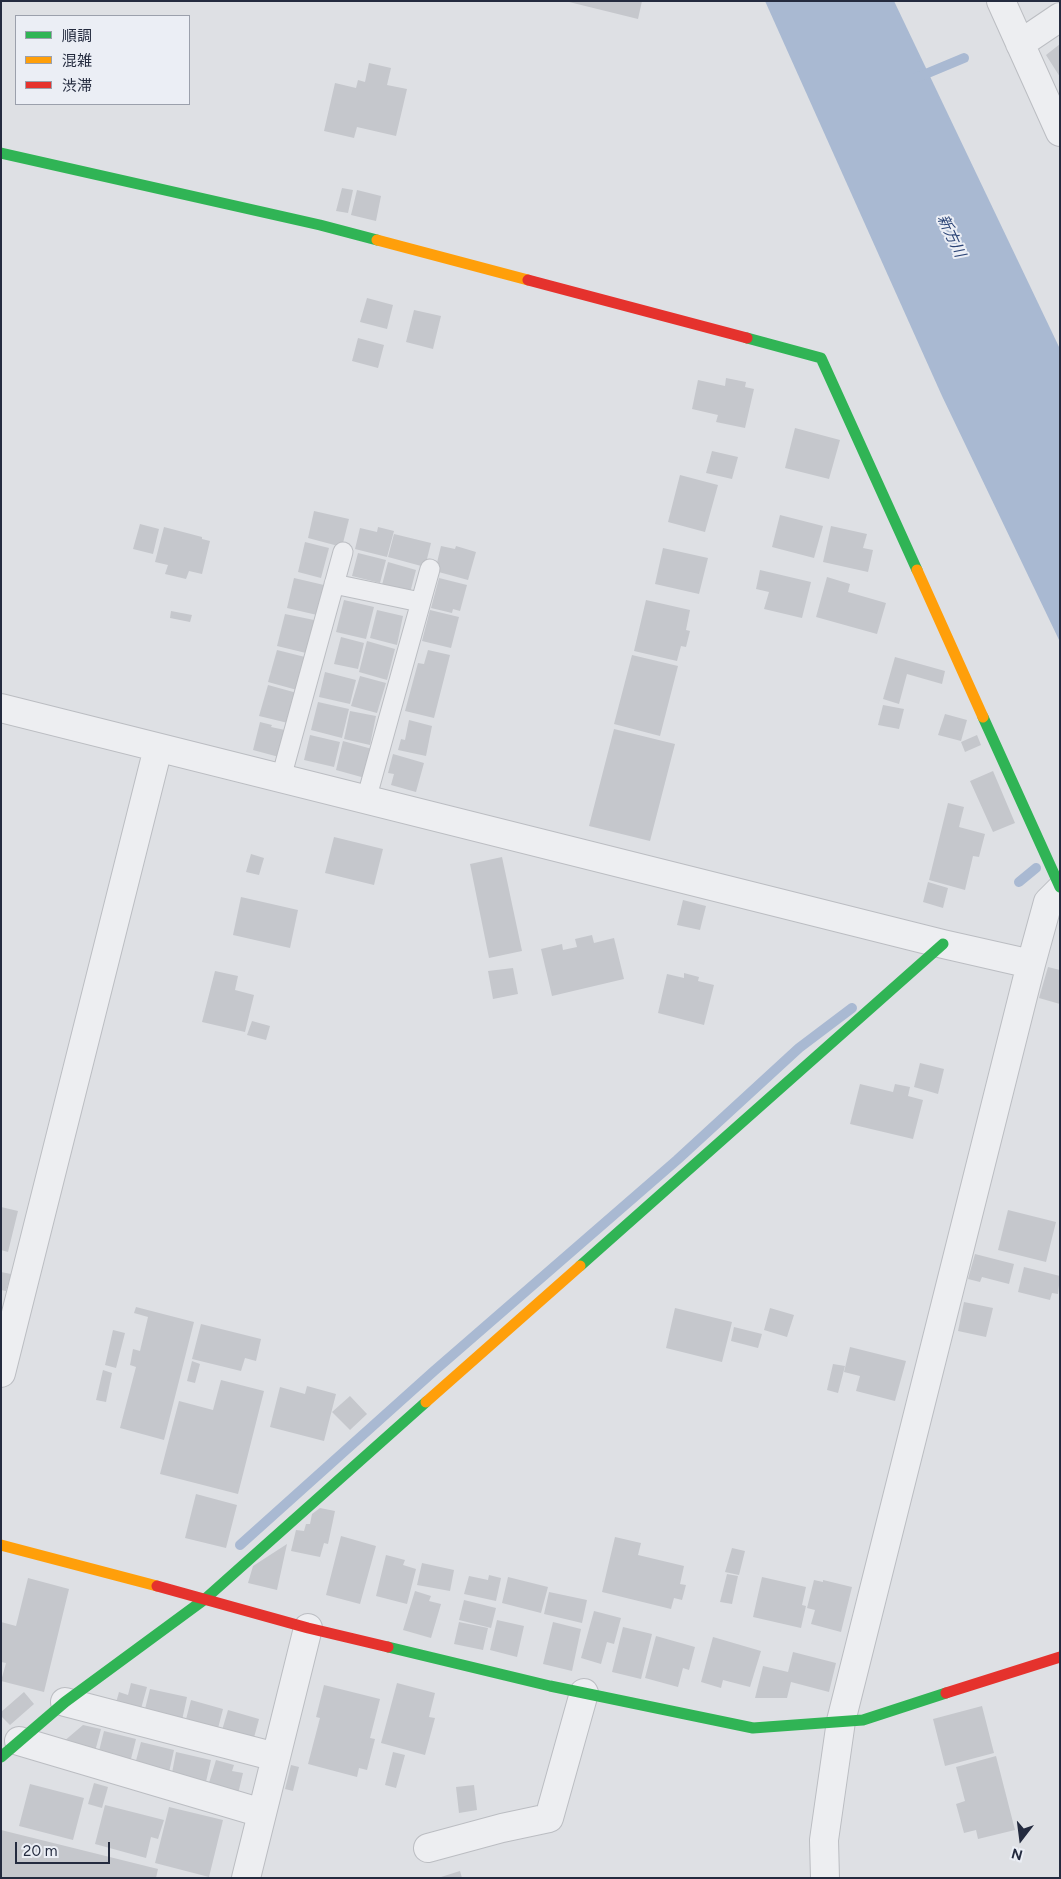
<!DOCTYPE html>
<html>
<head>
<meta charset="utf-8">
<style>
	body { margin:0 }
	#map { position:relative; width:1061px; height:1879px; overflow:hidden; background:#dee0e4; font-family:Figtree,"Noto Sans JP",sans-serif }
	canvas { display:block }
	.frame { position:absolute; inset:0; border:2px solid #242b3f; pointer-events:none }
	.legend { position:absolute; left:15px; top:15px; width:175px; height:90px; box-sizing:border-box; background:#ebeef5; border:1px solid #9ba0ac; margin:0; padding:6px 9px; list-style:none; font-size:15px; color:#242b3f }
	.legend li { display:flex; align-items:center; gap:10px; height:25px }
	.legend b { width:25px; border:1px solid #9ba0ac }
	.north { position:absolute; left:996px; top:1814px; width:50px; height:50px; -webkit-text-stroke:4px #ebeef5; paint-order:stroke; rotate:195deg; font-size:14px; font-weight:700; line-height:20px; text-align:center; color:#242b3f }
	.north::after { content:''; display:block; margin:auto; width:18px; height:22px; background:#242b3f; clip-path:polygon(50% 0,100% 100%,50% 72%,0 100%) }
	.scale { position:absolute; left:15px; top:1842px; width:95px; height:22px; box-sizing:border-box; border:2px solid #242b3f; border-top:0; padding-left:6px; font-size:15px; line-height:18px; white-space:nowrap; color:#242b3f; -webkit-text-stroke:4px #ebeef5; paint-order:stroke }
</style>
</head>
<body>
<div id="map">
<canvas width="1061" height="1879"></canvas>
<div class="frame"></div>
<ul class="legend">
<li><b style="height:6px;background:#30b455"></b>順調</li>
<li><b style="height:6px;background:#ff9f0a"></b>混雑</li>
<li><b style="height:6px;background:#e5322d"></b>渋滞</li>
</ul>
<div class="north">N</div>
<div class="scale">20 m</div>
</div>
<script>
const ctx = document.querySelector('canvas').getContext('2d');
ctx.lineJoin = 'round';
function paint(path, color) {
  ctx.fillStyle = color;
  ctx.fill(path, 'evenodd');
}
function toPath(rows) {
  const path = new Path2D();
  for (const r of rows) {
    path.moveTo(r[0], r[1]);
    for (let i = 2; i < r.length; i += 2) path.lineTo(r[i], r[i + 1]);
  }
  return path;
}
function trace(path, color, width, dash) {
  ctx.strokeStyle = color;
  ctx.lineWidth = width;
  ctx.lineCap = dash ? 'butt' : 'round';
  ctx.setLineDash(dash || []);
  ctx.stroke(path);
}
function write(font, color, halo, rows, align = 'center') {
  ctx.font = font + ' Figtree,"Noto Sans JP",sans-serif';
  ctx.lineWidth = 4;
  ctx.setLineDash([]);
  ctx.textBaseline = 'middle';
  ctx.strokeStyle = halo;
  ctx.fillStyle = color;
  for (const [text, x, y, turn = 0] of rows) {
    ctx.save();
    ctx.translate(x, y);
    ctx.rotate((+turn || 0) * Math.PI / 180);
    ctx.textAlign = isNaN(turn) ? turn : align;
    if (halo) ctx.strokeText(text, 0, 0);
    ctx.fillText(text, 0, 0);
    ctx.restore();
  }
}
const water = toPath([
	[765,1,894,1,1060,349,1060,642,942,396]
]);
const stream = toPath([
	[916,78,964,58],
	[1019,882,1036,868],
	[240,1545,434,1371,677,1160,799,1048,852,1008]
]);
const building = toPath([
	[565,1,642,1,638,19],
	[1060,44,1060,77,1046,55],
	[369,63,391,68,387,85,407,89,396,136,357,127,354,138,324,131,335,83,356,88,358,80,365,82],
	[342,188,353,190,348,213,336,211],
	[357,190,381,196,376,221,351,215],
	[367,298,393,305,387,329,360,322],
	[414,310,441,316,433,349,406,342],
	[358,338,384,345,378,368,352,361],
	[726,378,746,382,745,387,754,389,745,428,716,422,718,415,692,409,698,380,725,386],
	[795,428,840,440,829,479,785,468],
	[712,451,738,457,732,479,706,473],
	[680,475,718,485,705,532,668,522],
	[314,511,349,519,342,547,308,538],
	[780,515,823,526,814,558,772,547],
	[140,524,159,529,153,554,133,549],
	[831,526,867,534,863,548,873,550,868,572,823,562],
	[164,527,202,537,202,539,210,541,202,574,189,571,186,579,165,574,168,565,155,562],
	[378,527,394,531,387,557,355,549,360,528,377,532],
	[394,534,431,543,425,567,388,557],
	[305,542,329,548,321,578,298,572],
	[441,546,455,549,456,546,476,552,468,580,435,571],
	[663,548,708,558,699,594,655,584],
	[358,553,386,560,380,583,352,576],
	[388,562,416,570,410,593,382,585],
	[760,570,811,582,802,618,764,609,769,592,756,589],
	[827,577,850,584,848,592,886,603,877,634,816,617],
	[294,578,324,585,317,615,287,608],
	[439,578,467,585,460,611,453,609,452,613,431,608],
	[344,600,374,607,366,639,336,632],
	[646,600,690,610,686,630,690,631,686,647,681,646,677,661,634,651],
	[377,610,403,616,397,645,370,638],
	[430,610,459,617,451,648,422,641],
	[171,611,192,615,190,622,170,618],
	[285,614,314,620,306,653,277,646],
	[341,637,364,643,358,669,334,664],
	[367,641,395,649,387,680,359,672],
	[277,650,305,657,297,690,268,682],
	[428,650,450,655,434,718,405,711,418,663,424,664],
	[632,655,678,666,660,736,614,724],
	[895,657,945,671,942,684,907,674,899,704,883,699],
	[325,672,356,680,350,704,319,697],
	[360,676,386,683,377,713,351,706],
	[268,685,297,693,288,723,259,716],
	[318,702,349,709,342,738,311,730],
	[883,705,904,709,899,729,878,725],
	[350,711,376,716,370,745,344,739],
	[945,714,967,720,961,741,938,735],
	[409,720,432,726,426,756,398,750,401,739,405,740],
	[260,722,272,725,271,727,285,730,279,757,253,750],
	[614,729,675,744,650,841,589,826],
	[310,735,340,742,334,767,304,760],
	[977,735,981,745,965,752,961,742],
	[343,741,372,749,365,778,336,770],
	[393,754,424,763,416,792,391,785,394,774,388,773],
	[993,771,1015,823,993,832,970,781],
	[948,803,964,807,959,827,985,834,979,857,973,856,965,890,929,880],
	[334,837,383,849,374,885,325,873],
	[251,854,264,858,259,875,246,872],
	[502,857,522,951,489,958,470,864],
	[928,882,948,888,943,908,923,902],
	[241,897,298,910,290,948,233,935],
	[683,900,706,906,700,930,677,925],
	[592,935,594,943,614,938,624,979,552,996,541,949,562,944,563,950,577,947,575,939],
	[1048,967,1060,970,1060,1004,1039,998],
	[513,968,518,994,493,999,488,971],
	[215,971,238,976,235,990,254,995,245,1032,202,1022],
	[684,973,699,977,698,981,714,985,704,1025,658,1013,667,974,684,978],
	[252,1021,270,1026,266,1040,247,1035],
	[920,1063,944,1069,938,1094,914,1087],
	[860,1084,893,1092,895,1084,910,1087,908,1096,923,1100,913,1139,850,1124],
	[1,1207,18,1211,8,1252,1,1250],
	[1008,1210,1056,1222,1046,1262,998,1250],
	[975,1254,1014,1264,1009,1284,982,1277,980,1282,968,1279],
	[1024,1267,1060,1276,1058,1294,1052,1293,1050,1300,1018,1292],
	[1,1272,11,1274,6,1291,1,1290],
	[964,1302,993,1308,986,1337,958,1331],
	[136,1307,194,1322,164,1440,120,1428,136,1367,130,1365,133,1349,140,1351,148,1317,134,1313],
	[675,1308,732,1322,722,1362,666,1348],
	[770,1308,794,1315,787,1337,764,1330],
	[201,1324,261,1339,256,1361,245,1358,241,1371,192,1359],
	[734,1327,762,1334,758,1348,731,1341],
	[113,1330,125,1333,116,1368,105,1365],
	[850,1347,906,1361,895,1401,856,1391,860,1376,844,1372],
	[192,1361,200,1364,195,1383,187,1381],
	[833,1364,845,1366,838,1393,827,1390],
	[103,1370,112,1373,106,1402,96,1400],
	[221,1380,264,1391,238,1494,160,1474,179,1401,213,1410],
	[307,1386,336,1394,324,1441,270,1427,280,1387,305,1394],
	[350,1396,367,1414,350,1430,332,1412],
	[196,1494,237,1505,226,1548,185,1538],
	[320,1508,335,1511,328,1544,324,1543,320,1557,291,1551,296,1530,304,1531,306,1524,310,1524,312,1514],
	[341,1536,376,1546,360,1604,326,1595],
	[615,1537,641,1543,638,1555,684,1566,680,1584,686,1585,682,1600,674,1598,671,1609,602,1592],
	[287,1544,277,1590,248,1583,253,1566],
	[732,1548,745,1551,739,1575,725,1572],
	[386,1555,405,1560,403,1565,416,1569,407,1604,376,1596],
	[422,1563,454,1570,450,1591,417,1585],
	[727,1574,738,1576,732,1604,720,1602],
	[489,1575,501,1578,496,1601,464,1594,469,1576,488,1580],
	[508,1577,548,1587,541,1613,502,1603],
	[762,1577,806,1587,802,1605,806,1606,801,1628,753,1617],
	[28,1578,69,1589,44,1692,1,1681,6,1663,1,1662,1,1622,16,1626],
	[814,1580,823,1582,823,1580,852,1587,841,1632,811,1624,815,1610,807,1608],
	[415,1591,431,1596,429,1601,441,1604,431,1638,403,1630],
	[549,1592,587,1600,582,1623,544,1614],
	[464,1600,496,1608,491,1628,459,1620],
	[594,1611,621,1618,614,1644,607,1642,601,1664,581,1658],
	[497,1620,524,1626,517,1657,490,1650],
	[459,1622,488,1628,483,1650,454,1644],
	[553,1622,581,1629,572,1671,543,1664],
	[623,1627,652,1634,641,1679,612,1672],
	[656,1636,695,1647,689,1670,683,1668,678,1687,645,1678],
	[713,1637,761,1651,750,1687,723,1680,721,1688,701,1682],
	[793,1652,836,1663,829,1692,791,1682,787,1698,755,1698,763,1666,788,1672],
	[131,1683,147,1687,139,1716,114,1710,119,1692,128,1695],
	[397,1683,435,1693,429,1717,435,1718,425,1755,381,1743],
	[324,1685,380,1699,370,1738,375,1739,367,1770,359,1768,357,1777,308,1764,320,1718,316,1717],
	[150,1689,187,1697,181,1725,143,1717],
	[24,1692,34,1704,10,1725,1,1716,1,1712],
	[191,1700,223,1709,216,1736,184,1727],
	[982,1706,994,1753,945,1766,933,1719],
	[228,1710,259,1719,252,1745,220,1737],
	[83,1725,101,1729,93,1759,56,1748],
	[104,1731,136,1739,129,1767,97,1759],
	[141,1742,174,1750,168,1777,134,1768],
	[176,1752,211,1760,205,1786,171,1778],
	[393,1752,405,1755,396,1788,385,1785],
	[996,1756,1015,1830,978,1839,976,1830,964,1833,956,1804,965,1801,956,1767],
	[216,1760,234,1765,232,1771,243,1773,238,1794,208,1786],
	[291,1765,299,1767,293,1791,285,1789],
	[94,1783,108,1787,102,1808,88,1804],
	[30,1784,84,1798,73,1840,19,1826],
	[474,1785,477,1810,459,1813,456,1787],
	[105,1805,164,1820,158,1839,151,1837,146,1858,95,1844],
	[169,1807,223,1820,209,1877,155,1863],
	[1,1830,158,1869,156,1878,1,1878],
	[460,1871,462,1878,441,1878,441,1877]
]);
const lane = toPath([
	[334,584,420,602],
	[281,778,343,552],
	[366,800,430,569]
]);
const street = toPath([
	[1001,1,1060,132],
	[1020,44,1060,17],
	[1,708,943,944,1031,964],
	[1,1373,158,748],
	[65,1702,276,1757],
	[19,1741,262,1813],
	[428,1848,502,1828,549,1818,584,1693],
	[246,1878,308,1628],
	[825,1878,824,1840,841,1721,1031,964,1048,902,1060,890]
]);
const fast = toPath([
	[1,153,320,225,377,240],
	[747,338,821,358,917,570],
	[983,717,1060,887],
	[580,1266,943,944],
	[388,1647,550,1686,753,1728,863,1720,946,1693],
	[1,1757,65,1702,205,1599,426,1402]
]);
const slow = toPath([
	[377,240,528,280],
	[917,570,983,717],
	[426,1402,580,1266],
	[1,1545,157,1586]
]);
const jam = toPath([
	[528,280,747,338],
	[157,1586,308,1628,388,1647],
	[946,1693,1060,1657]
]);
const waterNames = [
	["新方川",951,236,65]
];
paint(water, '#a9b9d2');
trace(stream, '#a9b9d2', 10);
paint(building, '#c5c7cc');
trace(lane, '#bbbdc2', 21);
trace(street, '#bbbdc2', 30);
trace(lane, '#edeef1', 19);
trace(street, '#edeef1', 28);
trace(fast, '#30b455', 11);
trace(slow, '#ff9f0a', 11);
trace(jam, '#e5322d', 11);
write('italic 15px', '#2b4476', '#ebeef5', waterNames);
</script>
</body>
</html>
